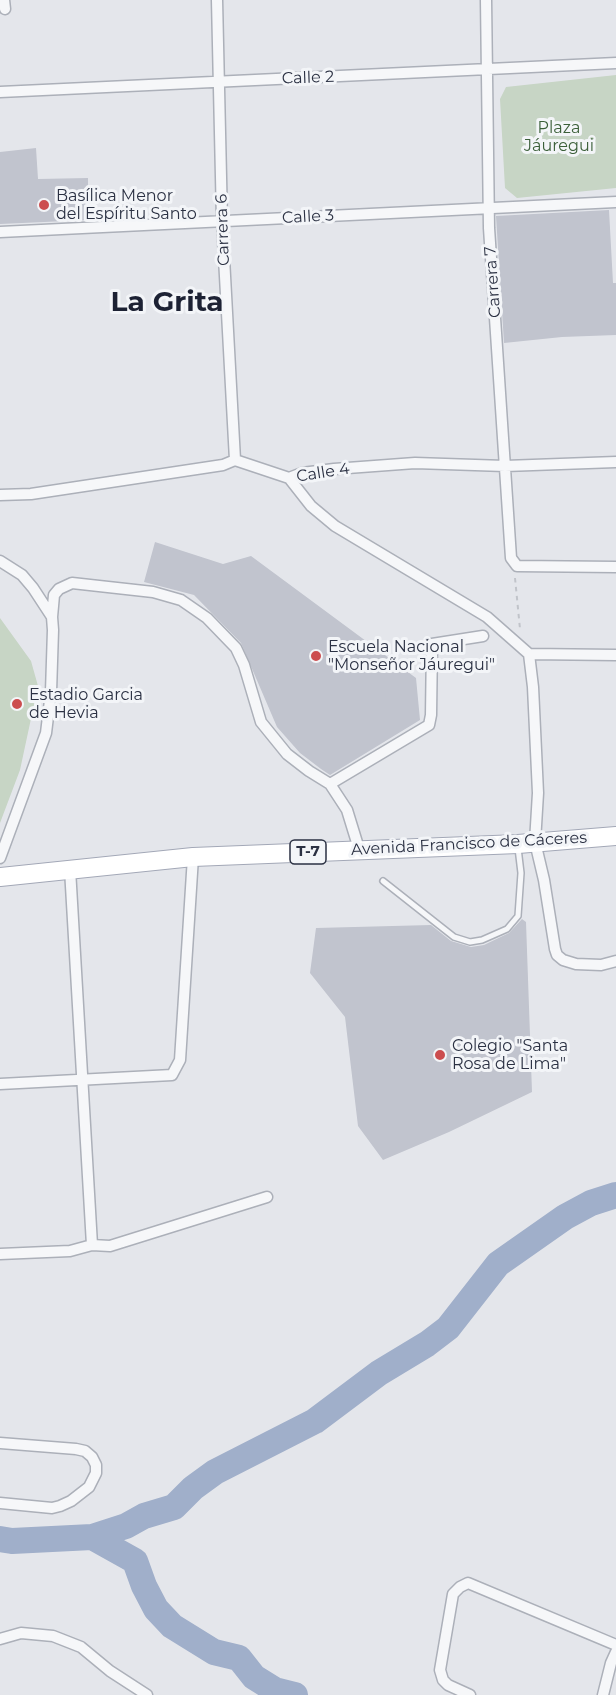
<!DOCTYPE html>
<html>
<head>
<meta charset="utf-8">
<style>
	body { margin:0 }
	canvas { display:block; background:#e4e6eb }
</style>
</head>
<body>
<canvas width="616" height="1695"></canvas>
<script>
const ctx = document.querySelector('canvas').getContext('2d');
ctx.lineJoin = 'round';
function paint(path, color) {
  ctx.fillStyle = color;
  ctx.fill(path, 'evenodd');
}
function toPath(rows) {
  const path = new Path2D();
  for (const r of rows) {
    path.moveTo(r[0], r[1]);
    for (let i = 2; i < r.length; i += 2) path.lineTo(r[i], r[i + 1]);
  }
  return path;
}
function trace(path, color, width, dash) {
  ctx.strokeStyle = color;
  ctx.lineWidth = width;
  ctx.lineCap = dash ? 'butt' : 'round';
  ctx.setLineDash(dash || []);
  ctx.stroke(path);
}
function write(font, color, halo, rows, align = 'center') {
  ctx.font = font + ' Montserrat,sans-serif';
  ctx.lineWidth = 6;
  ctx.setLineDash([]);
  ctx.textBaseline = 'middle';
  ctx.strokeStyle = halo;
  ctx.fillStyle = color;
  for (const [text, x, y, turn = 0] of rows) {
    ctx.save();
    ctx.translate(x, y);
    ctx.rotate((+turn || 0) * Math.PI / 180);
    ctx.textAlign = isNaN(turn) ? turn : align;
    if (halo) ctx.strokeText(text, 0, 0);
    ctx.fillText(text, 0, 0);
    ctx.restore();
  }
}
const green = toPath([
	[616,75,616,188,517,198,505,188,500,99,506,87],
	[0,618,31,661,38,686,20,770,0,823]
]);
const river = toPath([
	[92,1537,135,1561,144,1586,156,1609,172,1626,214,1652,239,1658,254,1677,275,1690,295,1695],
	[0,1539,12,1541,92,1537,126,1526,144,1516,174,1507,193,1488,215,1472,315,1421,379,1373,427,1344,448,1328,498,1264,565,1217,591,1203,616,1195]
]);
const building = toPath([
	[36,148,38,179,88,178,88,220,0,224,0,152],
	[609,210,613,283,616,283,616,335,562,337,504,343,496,216],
	[155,542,223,564,251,556,416,678,420,720,330,775,321,769,300,753,277,727,241,643,194,595,144,582],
	[522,919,526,922,532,1092,449,1132,383,1160,358,1126,345,1017,310,973,316,928,431,925,451,941,471,947,484,945,509,933]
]);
const path = toPath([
	[515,578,520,629]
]);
const lane = toPath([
	[383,881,454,937,470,942,482,940,507,929,518,916,521,873,518,848]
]);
const street = toPath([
	[4,0,5,9],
	[217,0,222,221,235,460],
	[486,0,489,228,511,558,517,566,616,567],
	[0,92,616,63],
	[0,232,616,202],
	[289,478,311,506,335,526,487,617,529,654,616,655],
	[0,495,31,494,223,465,235,460,289,478,302,473,334,469,415,463,505,466,616,462],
	[0,561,22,575,33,588,52,617,53,630,51,692,46,733,0,858],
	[52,617,54,595,59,589,72,583,153,592,181,600,207,618,236,648,244,665,261,722,287,754,309,771,330,784,347,810,359,849],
	[529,654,533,687,538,793,535,842,544,880,555,949,557,955,563,960,576,964,601,965,616,961],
	[330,784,429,725,431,715,432,644,483,636],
	[70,869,92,1245],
	[0,1084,172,1075,180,1060,193,857],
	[0,1254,70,1251,92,1245,110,1246,267,1197],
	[0,1443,76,1449,85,1451,92,1457,96,1465,96,1473,89,1487,71,1501,60,1506,52,1508,0,1503],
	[0,1639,21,1633,53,1636,81,1647,110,1671,147,1695],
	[470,1695,448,1685,443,1680,440,1670,453,1594,460,1587,468,1583,616,1645],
	[603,1695,611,1663,616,1652]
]);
const primary = toPath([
	[0,877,193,857,518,844,616,836]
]);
const markers = [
	[44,205,6,"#cc4d4f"],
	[316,656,6,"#cc4d4f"],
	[17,704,6,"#cc4d4f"],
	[440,1055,6,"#cc4d4f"]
];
const shields = [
	[308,852,36]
];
const shieldNames = [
	["T-7",308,852]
];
const streetNames = [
	["Calle 2",308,78,-2],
	["Calle 3",308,217,-3],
	["Carrera 6",223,230,-92],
	["Carrera 7",493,282,-94],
	["Calle 4",323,473,-9],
	["Avenida Francisco de Cáceres",469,844,-3]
];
const parkNames = [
	["Plaza",559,128],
	["Jáuregui",559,146]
];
const poiNames = [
	["Basílica Menor",56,196],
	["del Espíritu Santo",56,214],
	["Escuela Nacional",328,647],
	["\"Monseñor Jáuregui\"",328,665],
	["Estadio Garcia",29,695],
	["de Hevia",29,713],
	["Colegio \"Santa",452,1046],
	["Rosa de Lima\"",452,1064]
];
const townNames = [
	["La Grita",167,303]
];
paint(green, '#c7d5c5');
trace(river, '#a0afca', 26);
paint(building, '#c1c4ce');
trace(lane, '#acb0b9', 8);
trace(street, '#acb0b9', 13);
trace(primary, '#a3a8b7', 20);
trace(path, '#c1c4ca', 2, [4.5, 4.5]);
trace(lane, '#f6f7f9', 5);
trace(street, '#f6f7f9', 10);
trace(primary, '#fff', 18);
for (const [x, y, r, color] of markers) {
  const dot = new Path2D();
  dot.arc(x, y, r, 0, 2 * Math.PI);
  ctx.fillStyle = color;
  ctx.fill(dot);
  trace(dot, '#f3f5f8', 2);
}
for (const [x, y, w] of shields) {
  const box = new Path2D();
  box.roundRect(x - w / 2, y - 12, w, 24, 4.5);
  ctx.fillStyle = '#f3f5f8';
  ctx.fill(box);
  trace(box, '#2b3143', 1.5);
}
write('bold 15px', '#2b3143', null, shieldNames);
write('16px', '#2b3143', '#f3f5f8', streetNames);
write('16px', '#3b5f39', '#f3f5f8', parkNames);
write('16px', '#2b3143', '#f3f5f8', poiNames, 'left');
write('bold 28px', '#1d2234', '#f3f5f8', townNames);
</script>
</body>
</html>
